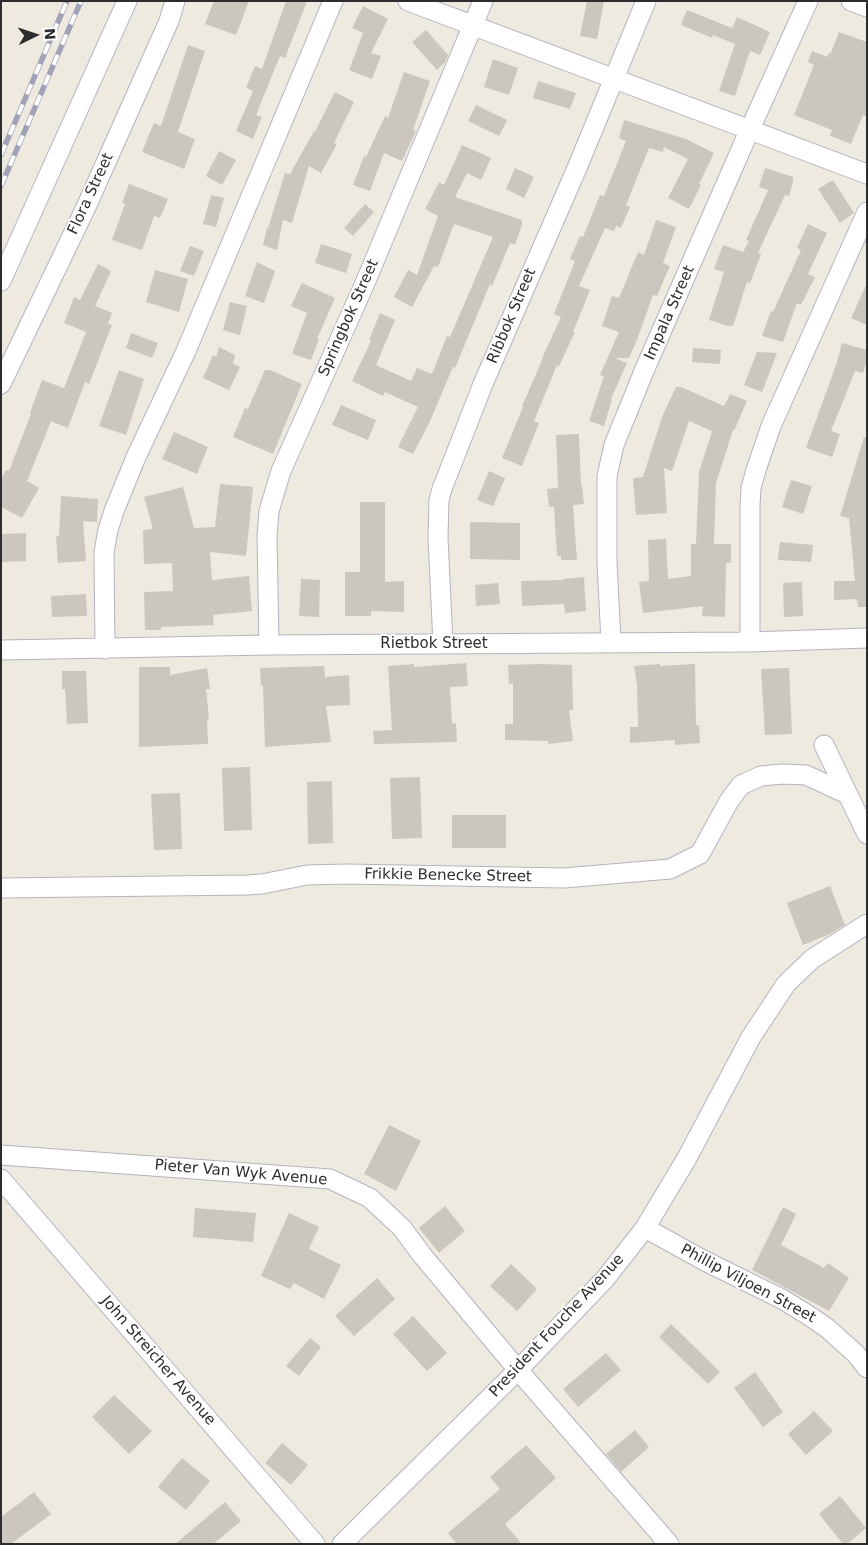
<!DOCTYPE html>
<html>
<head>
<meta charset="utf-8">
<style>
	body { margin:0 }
	#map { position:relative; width:868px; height:1545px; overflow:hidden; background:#efeadf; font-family:"DejaVu Sans",sans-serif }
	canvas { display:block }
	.frame { position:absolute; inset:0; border:2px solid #2d2d2d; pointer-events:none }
	.north { position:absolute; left:10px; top:10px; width:50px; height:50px; -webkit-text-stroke:4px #fff; paint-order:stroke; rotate:86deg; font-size:14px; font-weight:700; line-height:20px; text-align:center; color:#2d2d2d }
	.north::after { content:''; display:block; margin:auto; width:18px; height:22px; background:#2d2d2d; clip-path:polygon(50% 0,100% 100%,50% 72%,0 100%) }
</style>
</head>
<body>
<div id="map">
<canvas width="868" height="1545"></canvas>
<div class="frame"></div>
<div class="north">N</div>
</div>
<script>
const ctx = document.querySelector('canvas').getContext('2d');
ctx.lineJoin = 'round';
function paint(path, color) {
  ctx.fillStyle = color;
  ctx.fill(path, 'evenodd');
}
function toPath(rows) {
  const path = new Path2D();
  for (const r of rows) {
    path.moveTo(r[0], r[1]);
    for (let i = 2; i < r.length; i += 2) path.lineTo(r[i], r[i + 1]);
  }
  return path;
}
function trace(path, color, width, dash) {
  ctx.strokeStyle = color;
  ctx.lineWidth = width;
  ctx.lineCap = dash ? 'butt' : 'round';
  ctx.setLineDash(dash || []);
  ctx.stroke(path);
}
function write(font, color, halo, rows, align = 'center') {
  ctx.font = font + ' "DejaVu Sans",sans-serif';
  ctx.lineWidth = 4;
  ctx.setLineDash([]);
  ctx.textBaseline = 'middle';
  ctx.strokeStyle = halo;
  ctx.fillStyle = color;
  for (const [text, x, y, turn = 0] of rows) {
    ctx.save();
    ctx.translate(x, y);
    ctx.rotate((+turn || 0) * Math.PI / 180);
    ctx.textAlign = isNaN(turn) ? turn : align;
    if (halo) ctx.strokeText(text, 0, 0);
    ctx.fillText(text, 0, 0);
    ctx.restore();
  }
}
const building = toPath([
	[214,1,249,1,236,35,205,24],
	[286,1,307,1,285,58,280,56,256,115,262,117,253,139,236,131,253,91,246,88,255,66,262,69],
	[587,1,604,1,597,39,580,36],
	[363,6,388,19,371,53,381,56,372,79,349,70,363,33,352,28],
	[687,10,732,28,737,17,770,32,760,55,750,51,735,96,719,91,735,44,713,35,712,38,681,25],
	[426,30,448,55,445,62,437,70,412,42],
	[839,32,867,42,867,117,863,115,851,144,830,136,832,130,794,115,814,65,808,62,812,51,827,57,830,52,831,53],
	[188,45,205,51,178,132,195,139,184,169,142,152,154,123,161,126],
	[493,59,518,68,509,95,484,87],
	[404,72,430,81,413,130,416,131,402,161,384,153,370,191,353,185,364,156,366,157,385,116,388,118],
	[538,81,576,93,570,109,533,98],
	[335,92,354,102,334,143,337,144,321,173,309,166,292,223,283,220,277,250,263,245,267,228,268,228,285,173,290,174,314,131,315,132],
	[476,105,507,120,499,136,468,121],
	[624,120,686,139,714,153,699,184,701,185,689,209,668,198,688,159,664,147,663,152,649,148,626,205,630,207,621,228,616,226,614,231,605,228,579,286,590,290,573,332,575,332,559,366,557,365,534,421,539,423,522,466,502,458,523,407,522,406,543,358,542,358,561,317,554,314,575,261,570,259,580,236,583,237,600,195,604,196,626,141,619,138],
	[462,145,491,158,481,180,467,173,455,197,522,220,522,225,515,245,510,243,492,286,490,284,455,368,453,367,429,423,413,454,398,447,418,407,385,392,383,396,352,381,371,341,369,340,380,313,395,320,376,365,411,381,417,368,432,374,447,336,450,337,493,237,454,224,438,267,434,266,412,307,394,297,408,270,417,275,438,216,425,209,439,182,444,185],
	[219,151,236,160,222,185,206,176],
	[515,168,534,177,524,198,506,189],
	[765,168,793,177,793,182,789,196,785,195,758,253,761,254,750,283,747,282,733,326,728,326,709,320,724,272,714,269,723,245,743,252,749,241,746,240,768,190,759,187],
	[833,180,854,213,840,223,818,189],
	[129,184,168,199,160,218,154,216,142,250,112,240,125,204,122,203],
	[211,195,224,198,216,227,203,224],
	[365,204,374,212,353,236,344,228],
	[656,220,676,227,663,263,670,266,657,296,653,295,637,340,629,358,615,358,627,363,611,399,612,399,604,426,589,421,604,376,600,375,619,332,602,326,612,296,619,298,638,252,644,255],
	[808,224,827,233,808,274,815,277,801,305,797,303,783,342,762,336,771,311,773,312,801,250,797,248],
	[321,244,352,254,346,273,315,263],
	[190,246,204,251,194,276,180,271],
	[257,262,275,271,264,303,245,296],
	[98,264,111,271,95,306,112,313,108,324,112,325,89,384,85,382,68,428,51,421,27,481,39,488,22,518,1,507,1,479,6,470,9,471,31,414,30,413,42,380,64,388,86,332,64,323,74,297,80,300],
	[155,270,188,279,179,312,146,302],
	[302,283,335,298,317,339,319,339,311,360,292,354,307,313,291,306],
	[867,283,867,325,851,318],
	[230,302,247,306,240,335,223,330],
	[131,333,158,343,152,358,126,348],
	[842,343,867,350,867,360,863,373,855,371,831,431,840,434,832,457,806,448,836,365],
	[219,347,235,355,233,364,240,367,229,390,203,378,213,355,216,357],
	[693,348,721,350,720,364,692,362],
	[757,352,777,353,762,392,744,385],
	[119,370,144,379,126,435,99,426],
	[265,370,270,370,302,384,273,454,233,437,245,408,248,409],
	[676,387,681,387,724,406,730,394,747,401,734,431,733,430,716,483,714,544,731,544,731,563,726,563,725,617,702,616,703,606,643,613,639,582,649,581,648,540,666,539,668,579,691,576,691,544,696,544,699,472,712,431,689,421,672,471,664,468,667,513,636,515,633,478,643,477,662,417],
	[341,405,376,420,368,440,332,425],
	[174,432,208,447,197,474,162,459],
	[579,434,581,486,582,486,584,504,573,505,577,560,561,560,561,556,557,556,554,507,549,507,547,489,558,488,556,435],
	[864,437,867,438,867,607,858,607,857,599,834,600,834,581,855,581,849,518,840,516],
	[489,471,505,478,493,506,477,500],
	[791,480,812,486,803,514,782,507],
	[220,484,253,487,246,556,210,552,212,580,249,576,252,611,213,615,214,625,161,627,161,630,145,630,144,592,173,591,172,563,144,564,143,530,153,529,144,497,183,487,194,528,215,527],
	[61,496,98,499,97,522,83,521,86,561,58,563,56,536,59,536],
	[360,502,385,502,385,582,404,581,404,612,371,611,371,616,345,616,345,572,360,572],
	[470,522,520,523,520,560,470,559],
	[26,533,26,561,1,562,1,534],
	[780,542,813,545,811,562,778,560],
	[584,577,586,611,565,613,564,604,522,606,521,581,563,580,563,579],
	[301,579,320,580,319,617,299,616],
	[802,582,803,616,784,617,783,583],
	[498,583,500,604,476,606,475,585],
	[86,594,87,616,52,617,51,596],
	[466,663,468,686,450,687,452,724,456,723,457,742,374,744,373,731,392,730,388,666,414,664,414,667],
	[540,664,572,665,573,710,569,710,573,741,548,744,548,741,505,740,505,724,513,724,513,683,509,684,508,665],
	[660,664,660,666,695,664,696,725,699,725,700,743,675,745,675,740,630,743,630,727,638,727,637,685,634,666],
	[324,666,325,677,349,675,350,705,326,706,331,742,265,747,263,686,261,686,260,668],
	[139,667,170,667,170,675,207,668,210,689,206,689,209,719,207,719,208,744,139,747],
	[789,668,792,734,765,735,761,669],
	[62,671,86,671,88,723,67,724,65,689,62,689],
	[250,767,252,830,224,831,222,768],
	[420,777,422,838,392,839,390,778],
	[332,781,333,843,308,844,307,782],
	[180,793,182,849,154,850,151,794],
	[452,815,506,815,506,848,452,848],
	[830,886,845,925,830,934,803,945,787,903],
	[389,1125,421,1141,396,1191,364,1174],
	[445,1206,465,1231,439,1253,419,1228],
	[783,1207,796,1214,781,1245,824,1268,828,1263,849,1278,829,1311,752,1270],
	[195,1208,256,1213,253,1242,193,1237],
	[289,1213,319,1227,309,1249,341,1265,324,1299,294,1283,290,1289,261,1276],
	[511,1264,537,1289,517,1311,490,1286],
	[377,1278,395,1299,354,1336,335,1316],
	[413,1316,447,1353,427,1371,393,1334],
	[671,1324,720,1372,708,1384,659,1337],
	[310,1338,321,1347,299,1376,286,1366],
	[606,1353,621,1370,578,1407,563,1389],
	[755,1372,783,1412,763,1427,734,1388],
	[114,1395,152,1431,129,1454,92,1417],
	[814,1411,833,1431,806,1455,788,1434],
	[635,1430,649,1447,621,1472,606,1454],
	[282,1443,308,1465,291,1485,265,1463],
	[526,1445,556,1478,505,1524,522,1544,457,1544,448,1533,500,1489,490,1477],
	[182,1458,210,1481,186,1510,158,1487],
	[34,1492,51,1514,11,1544,1,1544,1,1517],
	[840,1496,866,1528,847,1544,843,1544,819,1514],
	[225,1502,241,1521,213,1544,175,1544]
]);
const street = toPath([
	[408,1,867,174],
	[851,1,867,7],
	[1,281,127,1],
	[1,384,87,205,169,21,175,1],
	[611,642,607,563,607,476,614,445,644,371,750,129,808,1],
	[750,642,750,505,751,488,756,470,771,426,867,212],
	[443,644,438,538,439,500,442,489,483,384,577,168,646,1],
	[269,645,267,535,269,511,281,471,365,283,483,1],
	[105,649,104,552,108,530,114,511,136,457,186,351,333,1],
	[1,650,269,645,750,642,867,638],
	[824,745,867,834],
	[1,888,247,885,262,884,307,875,347,874,564,878,670,869,700,854,729,801,741,785,761,776,782,774,806,775,847,794],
	[1,1155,330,1179,370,1198,402,1228,422,1255,518,1370,669,1544],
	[1,1179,315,1544],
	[645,1228,705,1261,782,1299,808,1315,827,1328,856,1354,867,1368],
	[342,1544,518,1370,605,1279,645,1228,687,1158,751,1037,786,984,812,959,867,924]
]);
const rail = toPath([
	[1,155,67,1],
	[1,186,81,1]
]);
const streetNames = [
	["Flora Street",91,194,-65],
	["Impala Street",670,313,-66],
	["Ribbok Street",512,316,-67],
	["Springbok Street",349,318,-66],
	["Rietbok Street",434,644],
	["Frikkie Benecke Street",448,876,1],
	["Pieter Van Wyk Avenue",241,1173,5],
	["Phillip Viljoen Street",748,1284,28],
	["President Fouche Avenue",557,1326,-47],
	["John Streicher Avenue",158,1361,49]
];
paint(building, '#cbc6be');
trace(street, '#b3b3c1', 21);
trace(street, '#fff', 19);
trace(rail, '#a1a2b8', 5.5);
trace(rail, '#fff', 4, [11]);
write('15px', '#2d2d2d', '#fff', streetNames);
</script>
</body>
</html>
